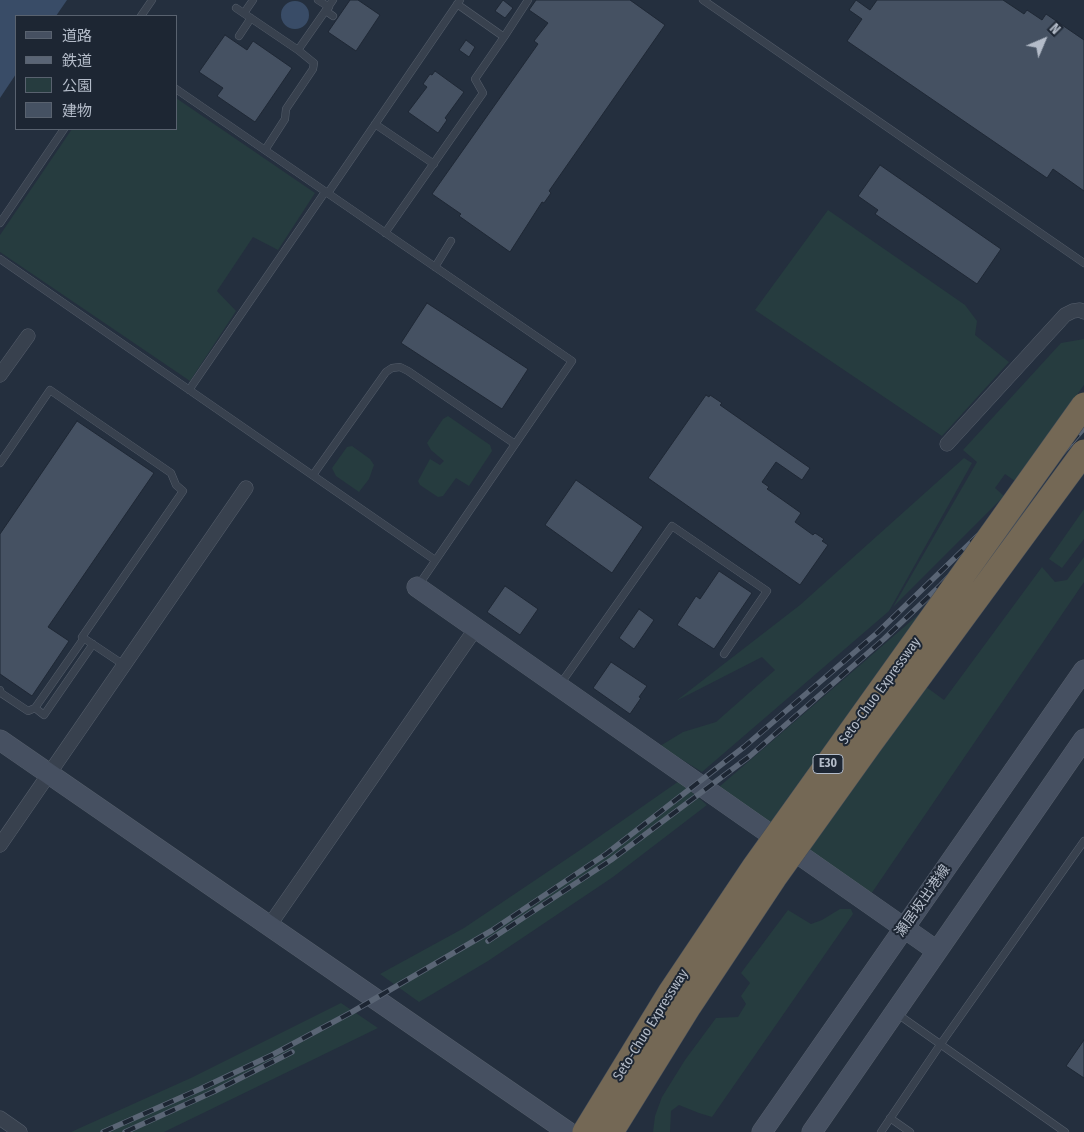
<!DOCTYPE html>
<html>
<head>
<meta charset="utf-8">
<style>
	body { margin:0 }
	#map { position:relative; width:1084px; height:1132px; overflow:hidden; background:#242f3e; font-family:"Fira Sans Condensed","Noto Sans JP",sans-serif }
	canvas { display:block }
	.legend { position:absolute; left:15px; top:15px; width:162px; height:115px; box-sizing:border-box; background:#1d2633; border:1px solid #59626f; margin:0; padding:6px 9px; list-style:none; font-size:15px; color:#b4bcc9 }
	.legend li { display:flex; align-items:center; gap:10px; height:25px }
	.legend b { width:25px; border:1px solid #59626f }
	.north { position:absolute; left:1019px; top:15px; width:50px; height:50px; -webkit-text-stroke:4px #1d2633; paint-order:stroke; rotate:45deg; font-size:14px; font-weight:700; line-height:20px; text-align:center; color:#b4bcc9 }
	.north::after { content:''; display:block; margin:auto; width:18px; height:22px; background:#b4bcc9; clip-path:polygon(50% 0,100% 100%,50% 72%,0 100%) }
</style>
</head>
<body>
<div id="map">
<canvas width="1084" height="1132"></canvas>
<ul class="legend">
<li><b style="height:6px;background:#465061"></b>道路</li>
<li><b style="height:6px;background:#5a6575"></b>鉄道</li>
<li><b style="height:14px;background:#263c3f"></b>公園</li>
<li><b style="height:14px;background:#455162"></b>建物</li>
</ul>
<div class="north">N</div>
</div>
<script>
const ctx = document.querySelector('canvas').getContext('2d');
ctx.lineJoin = 'round';
function paint(path, color) {
  ctx.fillStyle = color;
  ctx.fill(path, 'evenodd');
}
function toPath(rows) {
  const path = new Path2D();
  for (const r of rows) {
    if (r.length === 3) {
      path.moveTo(r[0] + r[2], r[1]);
      path.arc(r[0], r[1], r[2], 0, 2 * Math.PI);
      continue;
    }
    path.moveTo(r[0], r[1]);
    for (let i = 2; i < r.length; i += 2) path.lineTo(r[i], r[i + 1]);
  }
  return path;
}
function trace(path, color, width, dash) {
  ctx.strokeStyle = color;
  ctx.lineWidth = width;
  ctx.lineCap = dash ? 'butt' : 'round';
  ctx.setLineDash(dash || []);
  ctx.stroke(path);
}
function write(font, color, halo, rows, align = 'center') {
  ctx.font = font + ' "Fira Sans Condensed","Noto Sans JP",sans-serif';
  ctx.lineWidth = 4;
  ctx.setLineDash([]);
  ctx.textBaseline = 'middle';
  ctx.strokeStyle = halo;
  ctx.fillStyle = color;
  for (const [text, x, y, turn = 0] of rows) {
    ctx.save();
    ctx.translate(x, y);
    ctx.rotate((+turn || 0) * Math.PI / 180);
    ctx.textAlign = isNaN(turn) ? turn : align;
    if (halo) ctx.strokeText(text, 0, 0);
    ctx.fillText(text, 0, 0);
    ctx.restore();
  }
}
const green = toPath([
	[176,98,315,193,278,250,253,237,217,291,236,311,190,381,0,252,0,235,72,129,176,129],
	[828,210,965,305,977,321,975,335,1009,362,942,436,755,310],
	[1084,339,1084,385,1015,481,1005,474,995,488,1004,496,893,607,977,462,963,450,1061,343],
	[448,416,490,445,492,451,469,486,456,478,443,496,438,497,420,485,418,481,430,459,440,465,444,461,431,450,427,443,443,419],
	[352,446,370,459,374,465,369,479,359,492,336,476,332,468,347,447],
	[964,458,972,463,889,611,702,772,660,746,683,732,716,722,775,670,762,657,676,701,800,605],
	[1084,509,1084,539,1062,568,1049,559],
	[1084,557,1084,582,871,894,719,787,940,596,892,662,944,700,1042,567,1055,582,1067,580],
	[679,781,707,805,613,877,488,961,419,1002,380,974,464,928,583,848],
	[840,909,851,909,853,914,712,1117,699,1113,679,1105,671,1111,670,1132,653,1132,655,1116,662,1097,685,1060,716,1018,738,1017,746,1004,741,996,750,983,741,973,788,910,811,924,822,920],
	[341,1003,378,1028,164,1132,71,1132,193,1077]
]);
const water = toPath([
	[0,0,67,0,56,16,16,16,16,74,0,98],
	[295,15,14]
]);
const building = toPath([
	[350,0,358,0,380,15,356,51,328,32,350,0],
	[503,0,513,8,505,18,495,11,503,0],
	[536,0,630,0,665,25,549,191,551,193,544,203,542,202,510,252,459,216,461,214,432,194,538,44,534,41,548,23,529,10,536,0],
	[856,0,870,10,877,0,1003,0,1024,14,1027,10,1042,20,1046,14,1084,40,1084,191,1053,169,1047,178,847,41,862,19,849,10,856,0],
	[225,35,247,50,253,41,292,68,255,122,217,96,223,88,199,72,225,35],
	[466,40,475,47,469,57,459,50,466,40],
	[435,71,464,92,445,118,447,120,438,133,408,112,427,87,423,84,430,74,432,75,435,71],
	[880,165,1001,249,977,284,875,214,878,210,858,196,880,165],
	[427,303,528,369,502,409,401,343,427,303],
	[706,395,709,397,710,395,722,403,720,405,810,468,802,480,776,462,762,482,769,487,767,489,801,513,795,522,813,535,815,533,824,539,822,541,828,545,800,585,648,478,706,395],
	[77,421,154,473,48,627,69,641,32,696,0,674,0,534,77,421],
	[576,480,643,527,612,573,545,525,576,480],
	[719,571,752,593,714,649,677,625,696,596,700,599,719,571],
	[505,586,538,609,520,635,487,612,505,586],
	[639,609,654,620,634,649,619,638,639,609],
	[611,662,647,686,639,697,641,698,630,714,593,688,611,662],
	[1084,1040,1084,1078,1066,1066,1084,1040]
]);
const lane = toPath([
	[318,0,329,7],
	[703,0,1084,263],
	[236,8,298,50,314,63,313,69,286,109,285,119,265,150],
	[326,11,333,16],
	[244,13,253,0],
	[141,16,152,0],
	[239,36,251,18],
	[504,37,528,0],
	[298,50,333,0],
	[176,89,572,361,418,586],
	[375,124,434,164],
	[328,193,460,0],
	[0,223,64,129],
	[385,233,483,93,475,79,504,37,457,4],
	[0,259,435,560],
	[435,267,451,241],
	[189,390,325,192],
	[0,463,50,390,171,473,176,485,183,491,82,637,124,665],
	[313,475,386,372,392,368,400,367,408,371,515,444],
	[84,638,35,708,44,715,93,644],
	[559,686,672,526,767,591,724,654],
	[0,690,1,693,28,711,35,708],
	[896,1013,1065,1132],
	[890,1118,910,1132],
	[881,1132,940,1045,1084,841]
]);
const street = toPath([
	[0,375,28,336],
	[947,444,1065,315,1073,311,1080,310,1084,312],
	[0,845,246,488],
	[269,926,476,628],
	[0,1118,20,1132]
]);
const secondary = toPath([
	[417,587,937,951],
	[0,740,568,1132],
	[762,1132,1084,670],
	[812,1132,1084,739]
]);
const rail = toPath([
	[488,941,611,860,750,756,884,639,941,585,997,527,1084,428],
	[103,1132,200,1089,272,1055,352,1012,491,931,606,854,744,747,877,633,990,524,1084,415],
	[125,1132,215,1091,292,1052]
]);
const highwayBridge = toPath([
	[585,1132,670,993,755,866,1084,405],
	[611,1132,689,1006,774,878,869,745,1084,452]
]);
const shields = [
	[828,764,30]
];
const shieldNames = [
	["E30",828,764]
];
const streetNames = [
	["Seto-Chuo Expressway",880,691,-54],
	["瀬居坂出港線",923,901,-55],
	["Seto-Chuo Expressway",651,1025,-58]
];
paint(green, '#263c3f');
paint(water, '#394c67');
paint(building, '#455162');
trace(building, '#1f2835', 1);
trace(lane, '#565f6c', 8);
trace(street, '#565f6c', 15);
trace(secondary, '#565f6c', 21);
trace(lane, '#38414e', 7);
trace(street, '#38414e', 14);
trace(secondary, '#465061', 20);
trace(rail, '#5a6575', 5.5);
trace(rail, '#1d2633', 4, [11]);
trace(highwayBridge, '#434c59', 26, []);
trace(highwayBridge, '#746855', 25);
for (const [x, y, w] of shields) {
  const box = new Path2D();
  box.roundRect(x - w / 2, y - 9.5, w, 19, 4);
  ctx.fillStyle = '#1d2633';
  ctx.fill(box);
  trace(box, '#b4bcc9', 1);
}
write('bold 12px', '#b4bcc9', null, shieldNames);
write('14px', '#b4bcc9', '#1d2633', streetNames);
</script>
</body>
</html>
